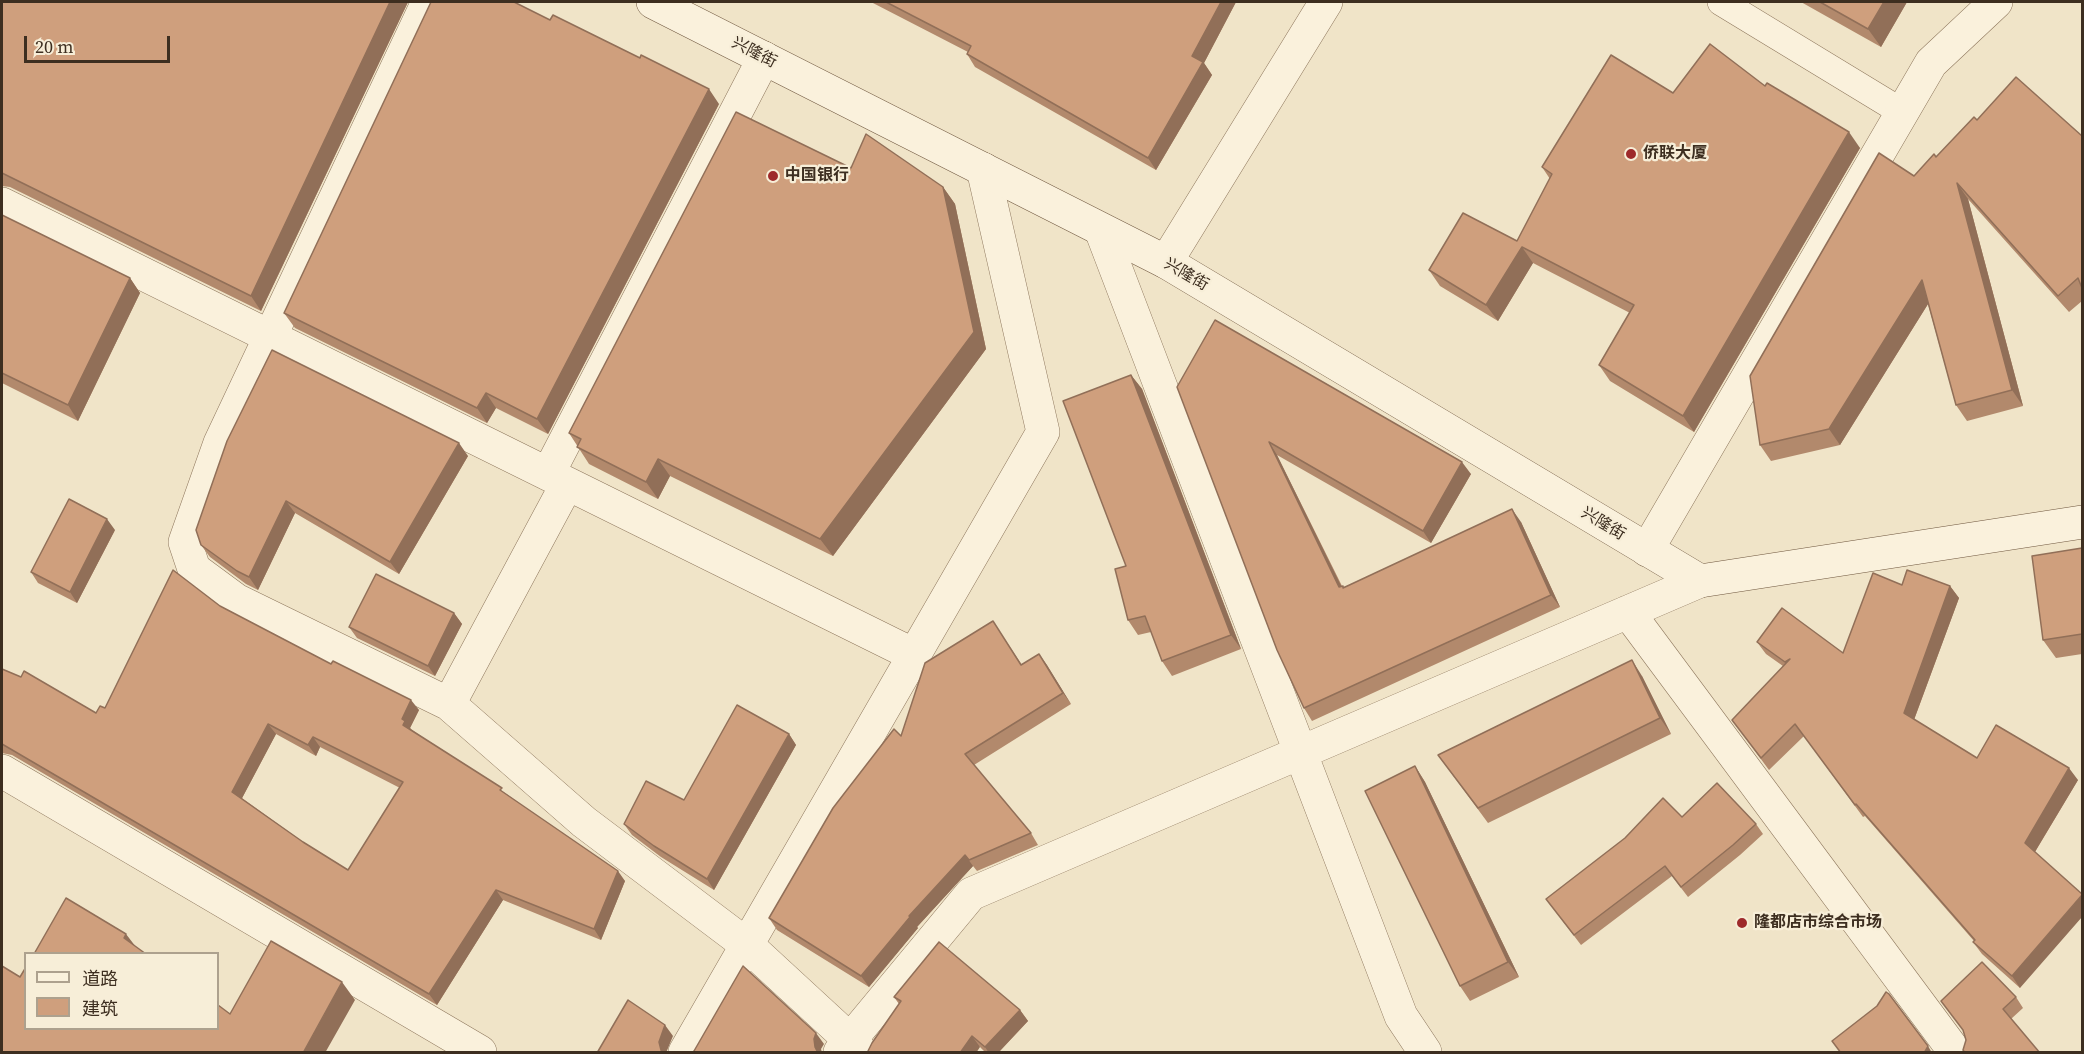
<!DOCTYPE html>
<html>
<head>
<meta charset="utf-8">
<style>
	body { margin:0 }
	#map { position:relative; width:2084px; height:1054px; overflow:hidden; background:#f0e4c8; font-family:"Source Serif 4","Noto Sans SC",serif }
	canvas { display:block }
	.frame { position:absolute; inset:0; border:3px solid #3d2e20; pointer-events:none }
	.legend { position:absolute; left:24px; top:952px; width:195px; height:78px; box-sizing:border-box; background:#f7eed8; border:2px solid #ada18e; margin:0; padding:8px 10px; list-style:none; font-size:18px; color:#3d2e20 }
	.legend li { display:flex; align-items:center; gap:12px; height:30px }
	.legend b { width:30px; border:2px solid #ada18e }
	.scale { position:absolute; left:24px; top:36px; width:146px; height:27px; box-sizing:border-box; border:3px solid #3d2e20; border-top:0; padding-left:8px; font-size:18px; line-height:21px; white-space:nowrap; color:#3d2e20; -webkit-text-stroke:4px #f7eed8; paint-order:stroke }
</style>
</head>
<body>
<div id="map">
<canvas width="2084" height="1054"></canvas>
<div class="frame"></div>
<ul class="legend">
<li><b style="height:8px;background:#faf1dc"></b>道路</li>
<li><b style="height:16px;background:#cf9f7d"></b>建筑</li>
</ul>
<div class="scale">20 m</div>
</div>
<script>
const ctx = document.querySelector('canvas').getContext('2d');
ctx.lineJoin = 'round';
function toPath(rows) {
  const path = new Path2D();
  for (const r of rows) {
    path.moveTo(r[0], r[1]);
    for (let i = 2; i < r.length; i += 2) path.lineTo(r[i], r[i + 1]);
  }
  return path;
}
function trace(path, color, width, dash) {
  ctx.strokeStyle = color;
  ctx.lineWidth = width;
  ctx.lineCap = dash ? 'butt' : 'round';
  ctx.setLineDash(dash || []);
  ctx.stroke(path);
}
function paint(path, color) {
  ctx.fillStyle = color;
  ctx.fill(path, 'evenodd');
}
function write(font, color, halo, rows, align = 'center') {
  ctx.font = font + ' "Source Serif 4","Noto Sans SC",serif';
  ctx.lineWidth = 4.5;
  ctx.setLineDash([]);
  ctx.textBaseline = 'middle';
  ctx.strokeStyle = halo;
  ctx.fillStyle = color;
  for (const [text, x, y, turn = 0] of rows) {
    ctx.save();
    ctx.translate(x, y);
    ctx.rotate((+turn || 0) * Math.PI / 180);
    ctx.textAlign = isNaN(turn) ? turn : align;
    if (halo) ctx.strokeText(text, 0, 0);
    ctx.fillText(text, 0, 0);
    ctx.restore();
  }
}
const lane = toPath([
	[1721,2,1902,112]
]);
const street = toPath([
	[428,2,220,443,185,542,194,569,236,600,449,704,584,822,747,945,850,1040,861,1052],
	[2,204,914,655],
	[1101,230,1401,1016,1425,1052],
	[1166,262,1326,2],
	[548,474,764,58],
	[1647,550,1931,63,1996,2],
	[1628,612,1955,1052],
	[449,704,567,484],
	[2,771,480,1052],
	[685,1052,1043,432,983,169],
	[840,1052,971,894,1700,581]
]);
const secondary = toPath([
	[653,2,1166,262,1700,581,2082,522]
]);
const wall = toPath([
	[2,2,408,2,261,311,10,187,2,186],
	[871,2,1236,2,1204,63,1212,75,1156,170,975,67,967,54,968,52],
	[1801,2,1907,2,1881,47],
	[1765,86,1860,148,1694,432,1610,381,1599,365,1630,313,1533,263,1498,321,1440,286,1429,270,1517,241,1550,179,1542,167,1673,93],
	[719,104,548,434,496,408,487,423,295,328,284,313],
	[1977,120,2082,136,2082,301,2069,312,1968,199,2023,406,1967,421,1956,405,1928,304,1840,445,1771,461,1760,445,1914,176],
	[851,168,943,187,955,204,986,349,833,556,670,476,658,499,589,464,569,433],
	[2,215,130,278,140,293,78,421,2,383],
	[1131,375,1142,389,1241,649,1172,676,1162,661,1151,632,1138,635,1128,620,1126,566],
	[1177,387,1471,474,1431,543,1277,455,1342,586,1344,587,1521,522,1560,607,1312,721,1304,708],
	[227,441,468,456,399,574,295,513,258,590,246,584,210,557,201,545],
	[115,530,77,603,38,583,31,572],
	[2082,548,2082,654,2056,658,2043,640],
	[1902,585,1950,586,1959,598,1914,720,1977,758,2078,780,2035,852,2020,988,1982,954,1973,942,1974,941,1865,816,1863,817,1804,736,1769,770,1741,732,1783,666,1766,654,1757,642,1843,653],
	[220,606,419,710,410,728,412,730,508,795,625,881,601,940,503,900,437,1005,12,755,2,753,2,669,96,713,105,708],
	[276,734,316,756,320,747,400,788,348,870,303,842,242,798],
	[454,613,462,624,435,676,357,638,349,627],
	[1000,632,1022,665,1039,654,1071,704,974,765,1031,833,1038,845,977,871,973,866,917,927,918,928,869,987,777,930,769,918,901,736],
	[1642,676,1671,734,1488,823,1438,755],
	[789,734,796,745,714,890,661,857,632,835,624,824,684,800],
	[1415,766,1425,782,1519,977,1470,1001,1460,986],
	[1682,817,1756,824,1763,834,1740,855,1688,897,1672,876,1581,945,1546,899],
	[894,997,1020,1010,1028,1021,998,1053,986,1053,980,1047,899,1004],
	[2016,997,2023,1008,2011,1019,1966,1040]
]);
const shadedWall = toPath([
	[390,2,408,2,261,311,251,296],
	[1221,2,1236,2,1204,63,1212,75,1156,170,1148,158,1192,56],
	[1884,2,1907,2,1881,47,1868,29],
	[709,89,719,104,548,434,537,419],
	[1849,132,1860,148,1694,432,1683,416],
	[1957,183,1968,199,2023,406,2012,390],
	[943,187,955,204,986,349,833,556,820,539],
	[1522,247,1533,263,1498,321,1486,305],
	[130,278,140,293,78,421,68,405],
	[1922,280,1933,296,1840,445,1829,429],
	[1131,375,1142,389,1241,649,1231,635],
	[486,393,496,408,487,423,477,408],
	[1269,442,1277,455,1348,600,1339,587],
	[459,443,468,456,399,574,390,562],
	[658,459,670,476,658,499,646,482],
	[1462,462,1471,474,1431,543,1423,531],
	[286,501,295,513,258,590,249,577],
	[1512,509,1521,522,1560,607,1551,595],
	[107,519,115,530,77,603,70,592],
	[1950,586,1959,598,1912,725,1904,713],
	[454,613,462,624,435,676,428,666],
	[1039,654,1047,665,1071,704,1063,693],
	[1632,660,1642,676,1671,734,1660,718],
	[411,700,419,710,410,728,412,731,403,725,402,719],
	[268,724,276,734,240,802,232,792],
	[789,734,796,745,714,890,707,879],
	[313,737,320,747,316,756,308,745],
	[1415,766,1425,782,1519,977,1508,962],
	[2069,768,2078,780,2033,855,2025,843],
	[965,855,973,866,917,927,918,928,869,987,861,976,909,916],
	[618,871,625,881,601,940,594,929],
	[496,890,503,900,437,1005,429,994],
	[2082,895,2082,917,2020,988,2012,976],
	[126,934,139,951,124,938],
	[342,982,355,1000,325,1053,303,1053],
	[1020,1010,1028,1021,998,1053,989,1053,985,1047],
	[665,1025,673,1036,666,1053,663,1053,661,1050,659,1042],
	[816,1033,824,1044,821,1049,822,1053,818,1053,815,1047,814,1039],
	[972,1036,980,1047,976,1053,960,1053],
	[1928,1046,1932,1053,1924,1053]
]);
const building = toPath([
	[2,2,390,2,251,296,2,173,2,2],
	[431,2,514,2,550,20,553,15,640,58,641,55,709,89,537,419,486,393,477,408,284,313,431,2],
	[886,2,1221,2,1192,56,1203,62,1148,158,967,54,971,46,886,2],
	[1820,2,1884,2,1868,29,1820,2],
	[1710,44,1765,86,1767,83,1849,132,1683,416,1599,365,1634,305,1522,247,1486,305,1429,270,1463,213,1517,241,1552,174,1542,167,1611,55,1673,93,1710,44],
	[2016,77,2082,136,2082,288,2078,278,2058,296,1957,183,2012,390,1956,405,1922,280,1829,429,1760,445,1750,376,1879,153,1914,176,1934,154,1936,157,1974,117,1977,120,2016,77],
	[736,112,851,168,866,134,943,187,974,332,820,539,658,459,646,482,577,447,581,439,569,433,736,112],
	[2,215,130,278,68,405,2,373,2,215],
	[1215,320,1462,462,1423,531,1269,442,1339,587,1343,586,1343,588,1512,509,1551,595,1304,708,1277,650,1177,387,1215,320],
	[272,350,459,443,390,562,286,501,249,577,237,571,201,545,196,530,227,441,272,350],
	[1131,375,1231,635,1162,661,1145,616,1128,620,1115,569,1126,566,1063,401,1131,375],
	[69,499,107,519,70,592,31,572,69,499],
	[2082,548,2082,634,2043,640,2032,556,2082,548],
	[173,570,220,606,331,664,333,661,411,700,402,719,405,721,403,725,502,788,500,790,618,871,594,929,496,890,429,994,2,744,2,669,21,677,24,671,96,713,100,706,105,708,173,570],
	[268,724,308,745,313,737,403,782,348,870,303,842,232,792,268,724],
	[1907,570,1950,586,1904,713,1977,758,1996,725,2069,768,2025,843,2082,894,2082,895,2012,976,1973,942,1975,940,1856,804,1855,805,1795,724,1761,758,1732,720,1790,659,1785,662,1757,642,1782,608,1843,653,1873,573,1902,585,1907,570],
	[376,574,454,613,428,666,349,627,376,574],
	[993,621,1021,665,1039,654,1063,693,965,754,1031,833,969,860,965,855,909,916,910,917,861,976,769,918,833,808,894,729,901,736,925,663,993,621],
	[1632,660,1660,718,1478,808,1438,755,1632,660],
	[737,705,789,734,707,879,654,846,624,824,646,781,684,800,737,705],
	[1415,766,1508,962,1460,986,1365,791,1415,766],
	[1717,783,1756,824,1733,845,1681,887,1665,866,1574,935,1546,899,1625,838,1663,798,1682,817,1717,783],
	[66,898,126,934,124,938,146,954,34,954,66,898],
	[271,941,342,982,303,1053,2,1053,2,966,20,977,26,967,26,1029,218,1029,218,1005,230,1014,271,941],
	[939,942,1020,1010,985,1047,972,1036,960,1053,867,1053,872,1043,901,1001,894,997,939,942],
	[1982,962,2016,997,2003,1009,2040,1053,1965,1053,1963,1050,1966,1040,1963,1030,1941,1001,1982,962],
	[743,966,816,1033,814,1039,815,1047,818,1053,692,1053,694,1051,743,966],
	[1886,992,1889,994,1928,1046,1924,1053,1841,1053,1832,1041,1877,1006,1886,992],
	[628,1000,665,1025,659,1042,661,1050,663,1053,597,1053,628,1000]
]);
const markers = [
	[1631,154,6,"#9e2a2b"],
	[773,176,6,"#9e2a2b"],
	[1742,923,6,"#9e2a2b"]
];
const streetNames = [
	["兴隆街",754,53,27],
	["兴隆街",1186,275,30],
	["兴隆街",1603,524,31]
];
const poiNames = [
	["侨联大厦",1643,154],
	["中国银行",785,176],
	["隆都店市综合市场",1754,923]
];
trace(lane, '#8d765c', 28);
trace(street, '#8d765c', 34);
trace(secondary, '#6f573f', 34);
trace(lane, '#faf1dc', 27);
trace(street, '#faf1dc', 33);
trace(secondary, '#faf1dc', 33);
paint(wall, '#b2896c');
paint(shadedWall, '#916f58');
paint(building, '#cf9f7d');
trace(building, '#916f58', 1.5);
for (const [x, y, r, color] of markers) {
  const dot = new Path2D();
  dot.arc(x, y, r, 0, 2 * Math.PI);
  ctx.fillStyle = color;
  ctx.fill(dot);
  trace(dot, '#f7eed8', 2);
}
write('16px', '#3d2e20', '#f7eed8', streetNames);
write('bold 16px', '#3d2e20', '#f7eed8', poiNames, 'left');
</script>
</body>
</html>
